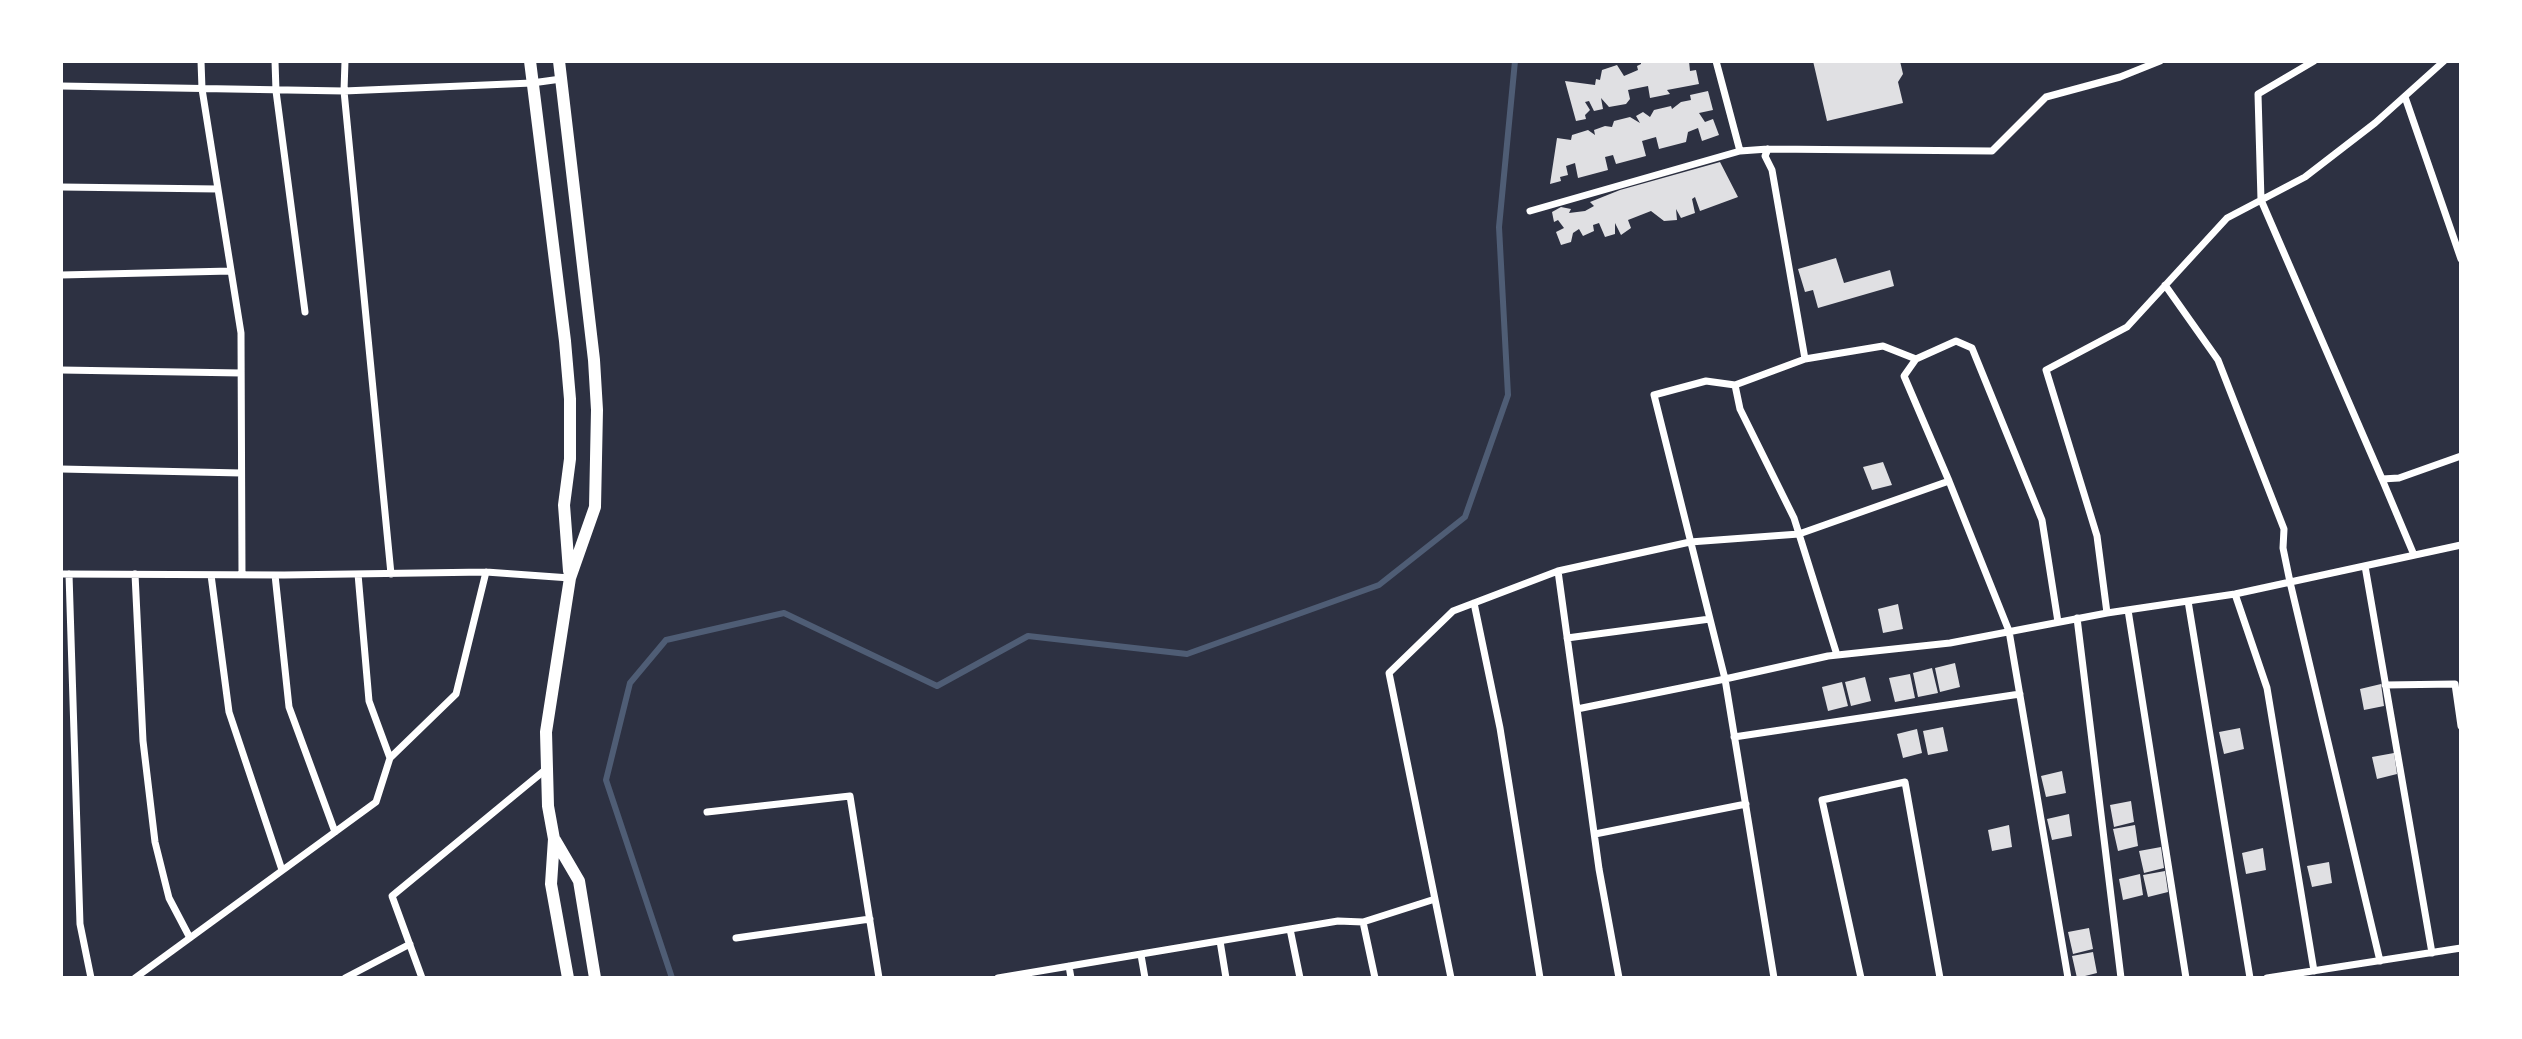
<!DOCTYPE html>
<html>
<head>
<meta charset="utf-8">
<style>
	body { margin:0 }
	#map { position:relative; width:2522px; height:1039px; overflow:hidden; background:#2d3142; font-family:Quicksand,sans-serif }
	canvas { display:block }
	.frame { position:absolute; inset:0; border:63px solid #fff; pointer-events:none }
</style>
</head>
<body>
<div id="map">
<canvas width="2522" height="1039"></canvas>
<div class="frame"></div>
</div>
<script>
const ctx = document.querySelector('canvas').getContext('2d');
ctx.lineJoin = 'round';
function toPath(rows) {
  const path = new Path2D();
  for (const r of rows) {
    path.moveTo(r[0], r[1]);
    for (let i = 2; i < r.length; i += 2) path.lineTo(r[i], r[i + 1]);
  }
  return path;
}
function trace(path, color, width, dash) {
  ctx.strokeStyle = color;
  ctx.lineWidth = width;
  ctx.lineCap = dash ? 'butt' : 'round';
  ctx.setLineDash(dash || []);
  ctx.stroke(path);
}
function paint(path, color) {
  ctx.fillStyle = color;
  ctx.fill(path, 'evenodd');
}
const stream = toPath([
	[672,978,606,780,630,683,666,640,784,613,937,686,1028,636,1187,654,1379,585,1465,517,1508,395,1499,227,1515,61]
]);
const building = toPath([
	[1641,61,1668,63,1689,61,1690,71,1696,70,1699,84,1667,90,1670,94,1650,98,1648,86,1628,90,1630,99,1626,104,1609,107,1601,98,1603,109,1594,111,1589,101,1585,102,1590,110,1585,115,1586,119,1576,121,1565,81,1595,85,1596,79,1600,80,1602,70,1617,65,1624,76,1638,70,1637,66,1641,64],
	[1813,61,1900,61,1903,74,1898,82,1903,103,1827,121],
	[1708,91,1713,110,1699,113,1705,122,1713,119,1719,135,1702,141,1698,128,1688,132,1686,142,1659,149,1656,137,1642,141,1646,156,1616,164,1613,155,1605,157,1608,170,1578,178,1575,163,1566,166,1568,175,1560,177,1561,181,1550,184,1557,138,1571,140,1572,135,1588,130,1595,135,1594,130,1605,126,1612,127,1614,121,1630,117,1640,123,1636,116,1643,112,1650,117,1654,110,1671,106,1672,109,1681,102,1691,100,1690,95],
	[1720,162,1738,197,1700,211,1695,197,1692,199,1695,213,1681,218,1676,209,1677,220,1664,221,1651,211,1628,220,1631,228,1621,235,1615,223,1615,234,1605,237,1599,223,1593,225,1594,231,1583,236,1579,229,1573,233,1571,242,1561,245,1556,232,1564,228,1558,220,1554,222,1552,212,1561,207,1571,209,1569,213,1585,211,1594,206,1590,202,1620,190],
	[1836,258,1844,283,1890,270,1894,286,1818,308,1813,290,1805,292,1798,269],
	[1883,462,1892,485,1872,490,1863,467],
	[1898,604,1903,629,1883,633,1878,609],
	[1955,663,1960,687,1940,692,1935,668],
	[1932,668,1938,693,1918,697,1913,673],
	[1910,674,1915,698,1895,702,1889,678],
	[1865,677,1871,701,1851,706,1845,682],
	[1842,682,1848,706,1828,711,1822,687],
	[2381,684,2384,706,2364,710,2360,689],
	[1943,727,1948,751,1928,755,1923,731],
	[2240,728,2244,749,2224,754,2219,732],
	[1917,729,1922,753,1903,758,1897,734],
	[2394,753,2397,774,2377,779,2372,757],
	[2062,771,2066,793,2046,797,2041,776],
	[2131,801,2134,822,2114,827,2110,805],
	[2069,814,2072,836,2052,840,2047,819],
	[2009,825,2012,847,1992,851,1988,830],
	[2135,825,2138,846,2118,851,2113,829],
	[2161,847,2164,868,2144,873,2139,851],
	[2263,848,2266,870,2246,874,2242,853],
	[2329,862,2332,883,2312,887,2307,866],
	[2165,871,2168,892,2148,897,2143,875],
	[2140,874,2143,895,2123,900,2119,879],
	[2089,928,2093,949,2073,954,2068,932],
	[2093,952,2097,973,2077,978,2072,956]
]);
const minor = toPath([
	[201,61,202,89,241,333,242,575],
	[275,61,276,91,305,312],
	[345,61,344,91,391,574],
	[1716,61,1740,151],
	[2314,61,2258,94,2261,200,2382,479,2399,478,2461,456],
	[61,86,344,91,532,83,561,79],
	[2405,97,2461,259],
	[1768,149,1765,156,1772,170,1805,359],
	[61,187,218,189],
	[1530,211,1740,151,1768,149,1992,151,2046,97,2120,77,2160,61],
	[61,275,231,271],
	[2165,285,2218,360,2284,529,2283,548,2290,582,2380,961],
	[61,370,241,373],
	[1735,385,1740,409,1794,518,1837,655],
	[61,469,241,473],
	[2382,479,2414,555],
	[2365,566,2432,953],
	[61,574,284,575,486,572,570,578],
	[69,574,80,924,91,978],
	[135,574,143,741,155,842,169,898,190,938],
	[358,574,369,701,390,758],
	[211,575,229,712,282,870],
	[275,575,289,707,335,832],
	[2235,594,2267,688,2314,971],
	[2188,601,2250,978],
	[1474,603,1500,728,1540,978],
	[2128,610,2186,978],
	[2107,613,2097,536,2046,370,2127,327,2227,218,2305,177,2375,123,2444,61],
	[2077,618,2121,978],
	[2058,622,2042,520,1972,348,1956,341,1916,359,1904,376,1949,481,2009,631,2068,978],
	[1567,638,1710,619],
	[2385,685,2455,684,2461,726],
	[1577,709,1725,679,1654,395,1706,381,1735,385,1805,359,1883,346,1916,359],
	[1734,737,2020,694],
	[707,812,850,796,879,978],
	[1595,834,1746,804],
	[1363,922,1435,899],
	[1290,929,1300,978],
	[736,938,870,919],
	[1220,941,1226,978],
	[1141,955,1145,978],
	[1069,966,1071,978],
	[135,978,376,802,390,758,456,694,486,572],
	[345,978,410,944],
	[422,978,392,896,545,770],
	[998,978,1338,921,1363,922,1375,978],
	[1451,978,1389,673,1453,611,1558,571],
	[1619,978,1599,869,1558,571,1690,542,1799,534,1949,481],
	[1774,978,1725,679,1828,656,1950,643,2107,613,2235,594,2461,545],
	[1861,978,1822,800,1905,782,1940,978],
	[2267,978,2461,948]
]);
const tertiary = toPath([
	[530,61,565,341,570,399,570,459,564,505,569,571],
	[559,61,594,360,597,410,595,507,570,578,546,732,548,806,554,839,551,884,568,978],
	[555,840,579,881,595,978]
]);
trace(stream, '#4f5d75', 6);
paint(building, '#e0e0e3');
trace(minor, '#fff', 7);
trace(tertiary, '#fff', 12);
</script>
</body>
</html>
